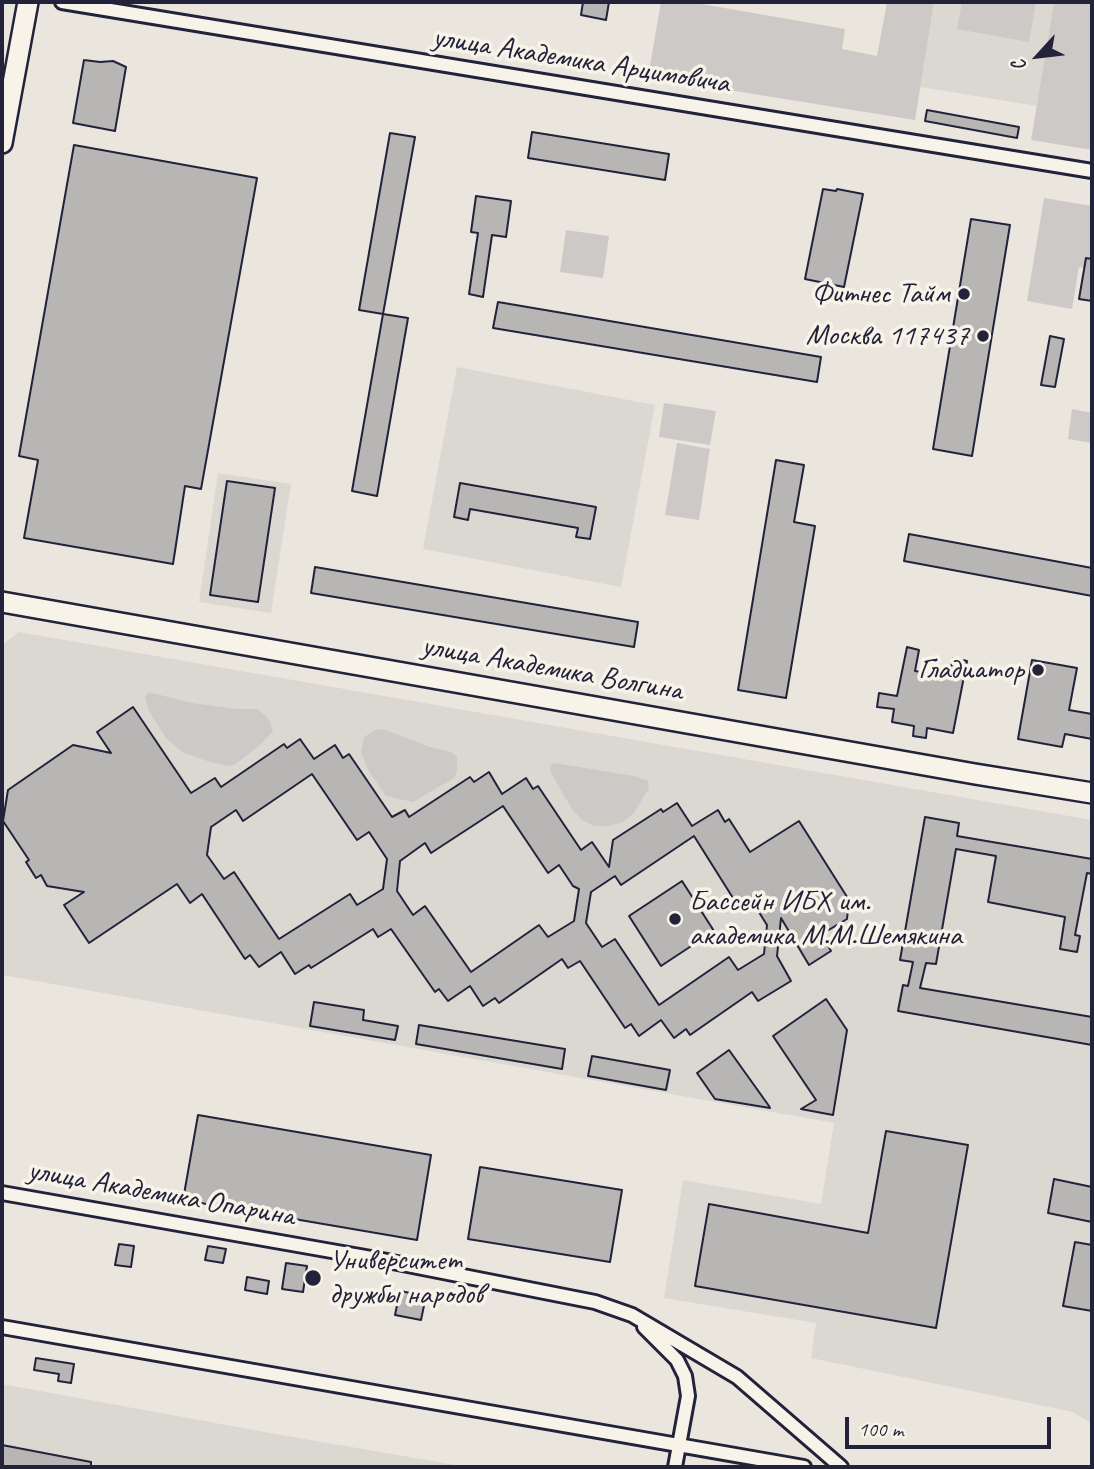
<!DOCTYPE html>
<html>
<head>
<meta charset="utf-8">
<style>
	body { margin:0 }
	#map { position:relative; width:1094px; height:1469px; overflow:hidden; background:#eae6de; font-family:Caveat,sans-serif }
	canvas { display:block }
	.frame { position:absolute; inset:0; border:4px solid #22223b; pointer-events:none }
	.north { position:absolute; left:1003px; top:21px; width:70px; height:70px; -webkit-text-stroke:5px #f7f3e8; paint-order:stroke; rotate:243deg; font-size:19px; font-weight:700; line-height:28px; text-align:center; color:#22223b }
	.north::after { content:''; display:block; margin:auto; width:24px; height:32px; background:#22223b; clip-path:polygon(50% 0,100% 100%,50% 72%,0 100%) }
	.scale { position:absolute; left:845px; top:1417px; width:206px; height:32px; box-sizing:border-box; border:4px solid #22223b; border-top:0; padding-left:9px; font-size:21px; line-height:24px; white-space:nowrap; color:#22223b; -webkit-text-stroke:5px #f7f3e8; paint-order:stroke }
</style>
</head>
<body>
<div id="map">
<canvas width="1094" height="1469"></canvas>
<div class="frame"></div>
<div class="north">С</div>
<div class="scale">100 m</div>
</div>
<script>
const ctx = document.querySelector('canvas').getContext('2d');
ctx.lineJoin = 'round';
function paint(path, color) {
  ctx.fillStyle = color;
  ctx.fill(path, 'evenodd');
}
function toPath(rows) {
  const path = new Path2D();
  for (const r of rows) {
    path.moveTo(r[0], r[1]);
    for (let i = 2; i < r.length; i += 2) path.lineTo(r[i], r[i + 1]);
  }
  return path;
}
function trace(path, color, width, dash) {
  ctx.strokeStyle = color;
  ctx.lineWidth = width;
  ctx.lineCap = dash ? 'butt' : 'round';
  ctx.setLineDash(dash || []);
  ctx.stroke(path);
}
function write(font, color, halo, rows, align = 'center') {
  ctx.font = font + ' Caveat,sans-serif';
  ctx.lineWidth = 7;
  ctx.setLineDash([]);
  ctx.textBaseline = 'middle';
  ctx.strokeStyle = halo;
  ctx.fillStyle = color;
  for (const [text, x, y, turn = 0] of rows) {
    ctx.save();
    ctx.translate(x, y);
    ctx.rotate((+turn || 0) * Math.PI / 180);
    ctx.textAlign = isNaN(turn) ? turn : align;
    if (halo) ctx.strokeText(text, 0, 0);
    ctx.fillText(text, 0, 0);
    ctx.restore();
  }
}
const built = toPath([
	[934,2,1054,2,1037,106,920,87],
	[457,367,655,405,621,587,423,549],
	[218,473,291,484,271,613,199,602],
	[19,632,1092,820,1092,1424,1073,1412,811,1358,816,1323,664,1298,683,1180,821,1204,834,1123,2,975,2,645],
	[2,1384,270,1433,467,1467,2,1467]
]);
const green = toPath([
	[661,2,690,2,845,29,842,49,877,56,887,2,934,2,915,120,648,77],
	[962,2,1036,2,1029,42,957,29],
	[1054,2,1092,2,1092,150,1031,140],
	[1044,198,1092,206,1092,269,1079,267,1072,309,1027,301],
	[566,230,609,236,603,278,560,272],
	[664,403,716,411,710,445,659,437],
	[1072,409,1092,413,1092,443,1068,439],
	[677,443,710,449,699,520,665,515],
	[148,692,192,703,236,709,257,709,268,718,273,731,258,747,234,765,227,766,207,761,182,752,166,738,149,711,145,698],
	[383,729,430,747,451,752,457,757,457,771,454,778,413,802,386,796,369,771,361,752,364,737,376,730],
	[554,763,634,776,648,781,649,788,634,813,623,822,609,826,594,826,582,820,572,809,551,773,550,766]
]);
const building = toPath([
	[583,2,609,2,606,20,581,15,583,2],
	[84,60,100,62,113,61,126,67,115,131,73,123,84,60],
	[927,110,1019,127,1017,138,925,121,927,110],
	[532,132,669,154,665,180,528,158,532,132],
	[390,133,415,137,383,314,359,310,390,133],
	[74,145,257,178,201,489,185,486,173,564,24,538,38,460,19,456,74,145],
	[823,189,836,191,837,189,863,194,844,287,805,279,823,189],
	[476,196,511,201,506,237,492,235,483,297,469,294,478,233,471,232,476,196],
	[971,219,1010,225,972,456,933,449,971,219],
	[1086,258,1092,259,1092,301,1079,299,1086,258],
	[498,302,821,357,817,382,493,328,498,302],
	[383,314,408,318,377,496,352,491,383,314],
	[1050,336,1064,339,1055,387,1041,385,1050,336],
	[776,460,804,465,794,522,815,526,786,698,738,690,776,460],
	[227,481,275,488,258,602,210,595,227,481],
	[460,483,596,507,590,539,576,537,578,528,470,509,468,520,454,517,460,483],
	[909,534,1092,568,1092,596,904,561,909,534],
	[315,567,638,622,634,647,311,593,315,567],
	[907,647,919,650,915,671,949,677,953,658,967,661,953,733,927,728,926,738,913,736,914,726,892,722,894,709,877,707,879,693,897,696,907,647],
	[1032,660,1077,668,1069,710,1092,714,1092,739,1065,734,1062,747,1018,739,1032,660],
	[133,707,191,793,215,778,221,787,284,744,287,748,300,739,314,759,335,745,343,758,349,754,392,817,405,810,409,817,470,777,474,782,489,772,502,794,526,778,533,789,538,786,581,850,592,842,609,867,613,840,661,809,663,812,677,803,692,826,718,810,725,822,729,819,750,852,799,821,849,900,847,919,822,934,831,951,809,965,781,918,777,956,791,981,758,1001,752,992,690,1035,686,1029,674,1038,661,1020,639,1036,631,1024,625,1028,580,961,568,968,562,959,499,1003,495,998,483,1006,470,986,448,1001,439,989,435,992,391,929,378,937,373,929,311,968,309,965,295,974,281,952,259,967,250,955,245,959,202,894,190,903,177,884,89,943,64,905,84,892,47,886,41,875,36,878,26,862,29,860,3,821,8,790,73,745,111,753,97,732,133,707],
	[312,774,357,840,369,832,387,859,383,889,357,905,350,894,279,939,234,872,224,879,207,855,211,827,236,810,243,821,312,774],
	[503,806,548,873,559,865,573,886,579,889,574,921,548,937,539,925,471,972,425,906,413,915,397,891,400,861,425,843,431,853,503,806],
	[694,836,738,906,750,898,767,925,764,954,738,970,729,957,659,1005,615,939,602,947,586,923,591,892,615,876,621,885,694,836],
	[925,817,959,823,957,836,1092,859,1092,874,1087,873,1075,935,1080,936,1077,952,1060,949,1065,917,988,902,996,856,956,849,936,964,926,963,920,988,1092,1017,1092,1045,898,1011,903,985,908,986,913,962,900,960,925,817],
	[682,881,714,931,661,966,629,916,682,881],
	[826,999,847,1030,833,1115,801,1109,816,1100,773,1036,826,999],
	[314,1002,364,1010,363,1020,398,1026,395,1040,310,1026,314,1002],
	[419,1025,565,1049,562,1069,416,1044,419,1025],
	[729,1050,769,1106,770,1108,715,1099,697,1073,729,1050],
	[592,1056,670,1070,666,1090,588,1076,592,1056],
	[198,1115,431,1155,417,1240,183,1200,198,1115],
	[886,1131,968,1145,936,1328,695,1286,709,1204,868,1233,886,1131],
	[480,1167,622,1190,610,1262,468,1239,480,1167],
	[1054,1179,1092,1187,1092,1222,1048,1213,1054,1179],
	[1075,1242,1092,1245,1092,1311,1063,1306,1075,1242],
	[119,1244,134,1246,131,1267,115,1265,119,1244],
	[208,1246,226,1249,223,1263,205,1260,208,1246],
	[286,1263,307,1266,303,1292,282,1289,286,1263],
	[247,1277,269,1281,267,1294,245,1290,247,1277],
	[400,1291,426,1296,421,1320,395,1315,400,1291],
	[36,1358,74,1364,71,1383,58,1381,59,1374,34,1370,36,1358],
	[2,1445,91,1462,91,1467,2,1467,2,1445]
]);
const street = toPath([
	[62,2,1092,171],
	[2,1193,377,1259,595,1302,632,1315,737,1377,841,1467],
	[2,1327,804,1467],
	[644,1327,677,1360,685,1376,688,1396,675,1467]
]);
const secondary = toPath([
	[2,143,28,2],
	[2,602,975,774,1092,793]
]);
const markers = [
	[964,294,7,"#22223b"],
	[983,336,7,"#22223b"],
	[1038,670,7,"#22223b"],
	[675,919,7,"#22223b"],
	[313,1278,9,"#22223b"]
];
const streetNames = [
	["улица Академика Арцимовича",581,61,9],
	["улица Академика Волгина",552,669,10],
	["улица Академика Опарина",161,1194,10]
];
const poiNames = [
	["Фитнес Тайм",950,294],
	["Москва 117437",969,336],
	["Гладиатор",1024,670],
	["Бассейн ИБХ им.",689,902,"left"],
	["академика М.М.Шемякина",689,936,"left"],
	["Университет",329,1261,"left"],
	["дружбы народов",329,1295,"left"]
];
paint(built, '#dbd8d2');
paint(green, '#cdc9c6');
paint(building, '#b8b6b5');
trace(building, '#22223b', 2);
trace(street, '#22223b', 18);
trace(secondary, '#22223b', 24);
trace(street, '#f7f3e8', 12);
trace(secondary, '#f7f3e8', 19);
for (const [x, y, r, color] of markers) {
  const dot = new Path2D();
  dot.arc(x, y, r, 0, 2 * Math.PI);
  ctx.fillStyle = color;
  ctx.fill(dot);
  trace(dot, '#f7f3e8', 2.5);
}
write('30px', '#22223b', '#f7f3e8', streetNames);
write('30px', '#22223b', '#f7f3e8', poiNames, 'right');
</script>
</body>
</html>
